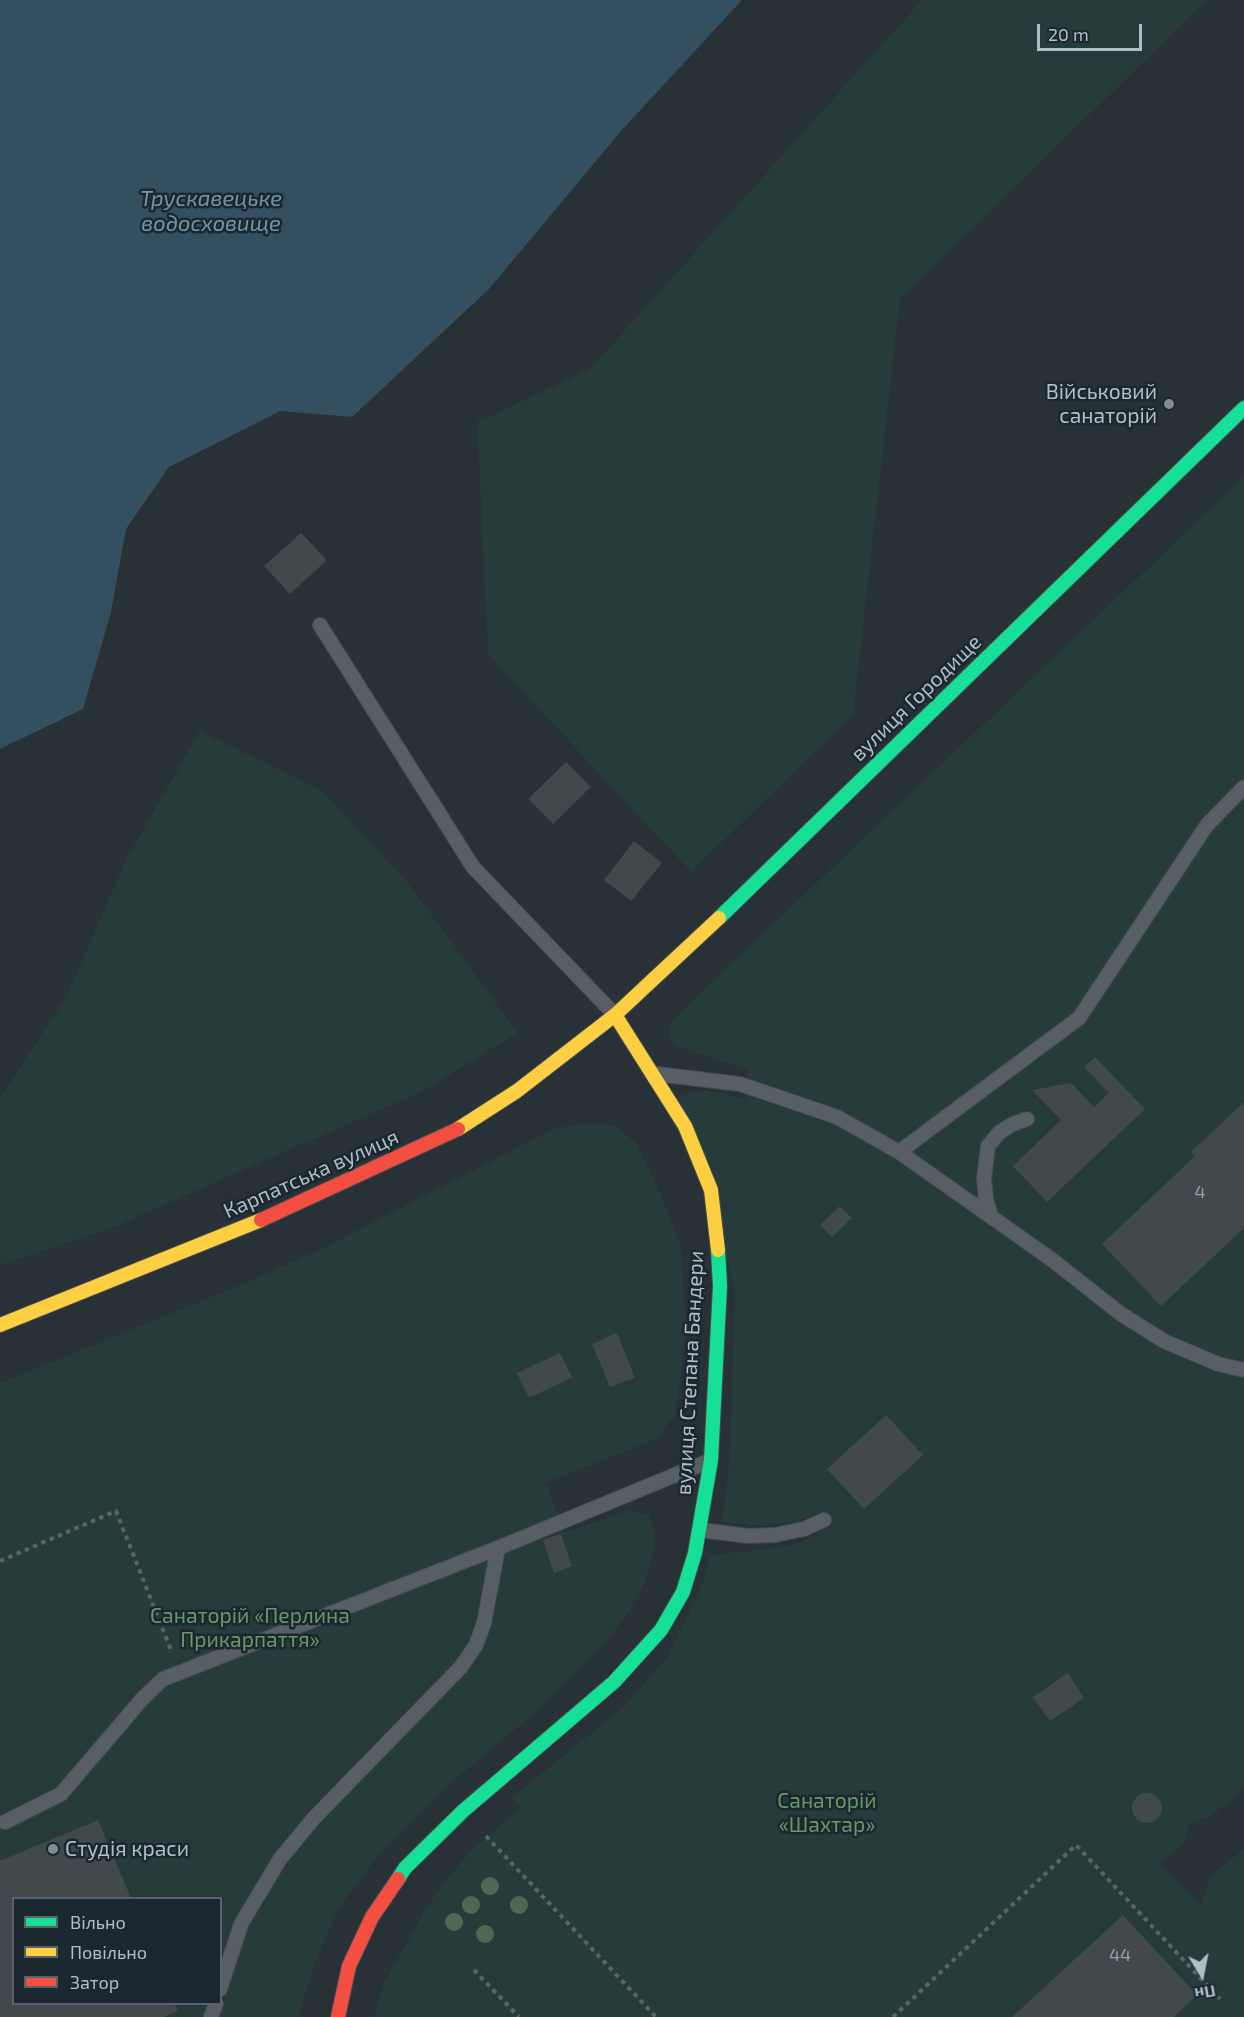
<!DOCTYPE html>
<html>
<head>
<meta charset="utf-8">
<style>
	body { margin:0 }
	#map { position:relative; width:1244px; height:2017px; overflow:hidden; background:#283135; font-family:"Exo 2",sans-serif }
	canvas { display:block }
	.legend { position:absolute; left:12px; top:1897px; width:210px; height:108px; box-sizing:border-box; background:#1b2830; border:2px solid #57646c; margin:0; padding:8px 10px; list-style:none; font-size:18px; color:#b1bec7 }
	.legend li { display:flex; align-items:center; gap:12px; height:30px }
	.legend b { width:30px; border:2px solid #57646c }
	.north { position:absolute; left:1172px; top:1945px; width:60px; height:60px; -webkit-text-stroke:4px #1b2830; paint-order:stroke; rotate:170deg; font-size:16px; font-weight:700; line-height:24px; text-align:center; color:#b1bec7 }
	.north::after { content:''; display:block; margin:auto; width:21px; height:27px; background:#b1bec7; clip-path:polygon(50% 0,100% 100%,50% 72%,0 100%) }
	.scale { position:absolute; left:1037px; top:24px; width:105px; height:27px; box-sizing:border-box; border:3px solid #b1bec7; border-top:0; padding-left:8px; font-size:18px; line-height:21px; white-space:nowrap; color:#b1bec7; -webkit-text-stroke:4px #1b2830; paint-order:stroke }
</style>
</head>
<body>
<div id="map">
<canvas width="1244" height="2017"></canvas>
<ul class="legend">
<li><b style="height:8px;background:#16e098"></b>Вільно</li>
<li><b style="height:8px;background:#ffcf43"></b>Повільно</li>
<li><b style="height:8px;background:#f24e42"></b>Затор</li>
</ul>
<div class="north">Пн</div>
<div class="scale">20 m</div>
</div>
<script>
const ctx = document.querySelector('canvas').getContext('2d');
ctx.lineJoin = 'round';
function paint(path, color) {
  ctx.fillStyle = color;
  ctx.fill(path, 'evenodd');
}
function toPath(rows) {
  const path = new Path2D();
  for (const r of rows) {
    if (r.length === 3) {
      path.moveTo(r[0] + r[2], r[1]);
      path.arc(r[0], r[1], r[2], 0, 2 * Math.PI);
      continue;
    }
    path.moveTo(r[0], r[1]);
    for (let i = 2; i < r.length; i += 2) path.lineTo(r[i], r[i + 1]);
  }
  return path;
}
function trace(path, color, width, dash) {
  ctx.strokeStyle = color;
  ctx.lineWidth = width;
  ctx.lineCap = dash ? 'butt' : 'round';
  ctx.setLineDash(dash || []);
  ctx.stroke(path);
}
function write(font, color, halo, rows, align = 'center') {
  ctx.font = font + ' "Exo 2",sans-serif';
  ctx.lineWidth = 5;
  ctx.setLineDash([]);
  ctx.textBaseline = 'middle';
  ctx.strokeStyle = halo;
  ctx.fillStyle = color;
  for (const [text, x, y, turn = 0] of rows) {
    ctx.save();
    ctx.translate(x, y);
    ctx.rotate((+turn || 0) * Math.PI / 180);
    ctx.textAlign = isNaN(turn) ? turn : align;
    if (halo) ctx.strokeText(text, 0, 0);
    ctx.fillText(text, 0, 0);
    ctx.restore();
  }
}
const green = toPath([
	[922,0,1207,0,900,299,853,715,691,872,488,654,477,422,589,370],
	[1244,477,1244,1785,1232,1800,1210,1816,1188,1825,1185,1843,1159,1863,1201,1905,1211,1875,1244,1849,1244,2017,374,2017,384,1983,427,1907,446,1880,473,1848,521,1808,512,1797,624,1707,668,1656,702,1585,710,1555,776,1548,802,1542,831,1525,819,1513,798,1522,761,1526,722,1522,730,1456,735,1289,678,1097,690,1092,704,1091,724,1093,745,1100,748,1070,676,1046,671,1041,669,1031,673,1019],
	[200,731,322,791,409,884,518,1033,423,1091,109,1229,0,1265,0,1098,66,997,127,858],
	[590,1123,616,1126,636,1143,661,1195,681,1246,686,1325,680,1384,674,1416,657,1439,546,1483,564,1533,628,1510,649,1515,654,1530,654,1551,645,1582,629,1612,606,1642,531,1716,447,1786,381,1852,339,1908,316,1960,298,2017,0,2017,0,1383,243,1284,319,1250,556,1128],
	[14,1898,220,1898,220,2004,14,2004]
]);
const water = toPath([
	[0,0,742,0,622,130,488,290,352,417,280,411,169,467,126,529,111,612,83,709,0,749]
]);
const building = toPath([
	[301,533,327,560,290,594,264,566],
	[566,762,591,787,553,824,528,799],
	[634,841,662,863,631,901,604,880],
	[1095,1057,1145,1109,1047,1202,1013,1166,1061,1120,1032,1090,1071,1083,1094,1107,1109,1093,1084,1067],
	[1244,1102,1244,1228,1161,1306,1102,1244,1195,1156,1191,1152],
	[840,1206,852,1218,832,1237,820,1225],
	[617,1333,635,1378,610,1387,592,1344],
	[560,1353,572,1377,529,1398,517,1373],
	[886,1415,923,1455,864,1509,827,1469],
	[561,1534,572,1566,554,1573,543,1540],
	[1068,1673,1084,1698,1050,1721,1033,1697],
	[1147,1808,15],
	[98,1820,131,1898,14,1898,14,2004,174,2004,178,2011,164,2017,0,2017,0,1861],
	[1123,1915,1197,1995,1174,2017,1012,2017]
]);
const path = toPath([
	[0,1561,116,1511,171,1650],
	[486,1836,656,2017],
	[474,1970,519,2017],
	[893,2017,1076,1845,1220,1999]
]);
const lane = toPath([
	[320,625,473,867,615,1015],
	[656,1074,740,1084,837,1117,899,1152,1051,1259,1121,1314,1164,1341,1218,1364,1244,1370],
	[899,1152,1079,1018,1207,825,1244,787],
	[991,1217,986,1199,984,1178,988,1146,1000,1132,1013,1124,1027,1119],
	[701,1530,748,1536,775,1535,804,1529,824,1520],
	[5,1822,61,1794,143,1698,163,1679,498,1548,709,1461],
	[220,1989,241,1924,280,1859,314,1818,461,1667,476,1645,484,1623,498,1548],
	[211,2017,216,2004]
]);
const fast = toPath([
	[719,918,1244,408],
	[398,1879,405,1868,463,1811,614,1682,661,1630,683,1592,695,1553,711,1460,720,1286,718,1250]
]);
const slow = toPath([
	[615,1015,685,1126,711,1190,718,1250],
	[458,1129,517,1091,615,1015,719,918],
	[0,1325,261,1220]
]);
const jam = toPath([
	[261,1220,458,1129],
	[338,2017,349,1966,372,1917,398,1879]
]);
const trees = [
	[490,1886],
	[471,1905],
	[519,1905],
	[454,1922],
	[485,1934]
];
const markers = [
	[1169,404,6,"#818d94"],
	[53,1849,6,"#818d94"]
];
const numberNames = [
	["4",1200,1192],
	["44",1120,1955]
];
const poiNames = [
	["Військовий",1157,392],
	["санаторій",1157,416],
	["Студія краси",65,1849,"left"]
];
const streetNames = [
	["вулиця Городище",916,698,-44],
	["Карпатська вулиця",311,1174,-24],
	["вулиця Степана Бандери",690,1373,-87]
];
const parkNames = [
	["Санаторій «Перлина",250,1616],
	["Прикарпаття»",250,1640],
	["Санаторій",827,1801],
	["«Шахтар»",827,1825]
];
const waterNames = [
	["Трускавецьке",211,199],
	["водосховище",211,224]
];
paint(green, '#253c3a');
paint(water, '#344f5f');
paint(building, '#41494d');
trace(lane, '#464c50', 16);
trace(fast, '#464c50', 16);
trace(slow, '#464c50', 16);
trace(jam, '#464c50', 16);
trace(path, '#5b6367', 4, [4.5, 4.5]);
trace(lane, '#575f64', 14);
trace(fast, '#16e098', 14);
trace(slow, '#ffcf43', 14);
trace(jam, '#f24e42', 14);
ctx.fillStyle = '#4b6a51';
for (const [x, y] of trees) {
  ctx.beginPath();
  ctx.arc(x, y, 9, 0, 2 * Math.PI);
  ctx.fill();
}
for (const [x, y, r, color] of markers) {
  const dot = new Path2D();
  dot.arc(x, y, r, 0, 2 * Math.PI);
  ctx.fillStyle = color;
  ctx.fill(dot);
  trace(dot, '#1b2830', 2);
}
write('18px', '#95a1a8', null, numberNames);
write('21px', '#b1bec7', '#1b2830', poiNames, 'right');
write('21px', '#b1bec7', '#1b2830', streetNames);
write('21px', '#679968', '#1b2830', parkNames);
write('italic 22px', '#7096ab', '#1b2830', waterNames);
</script>
</body>
</html>
